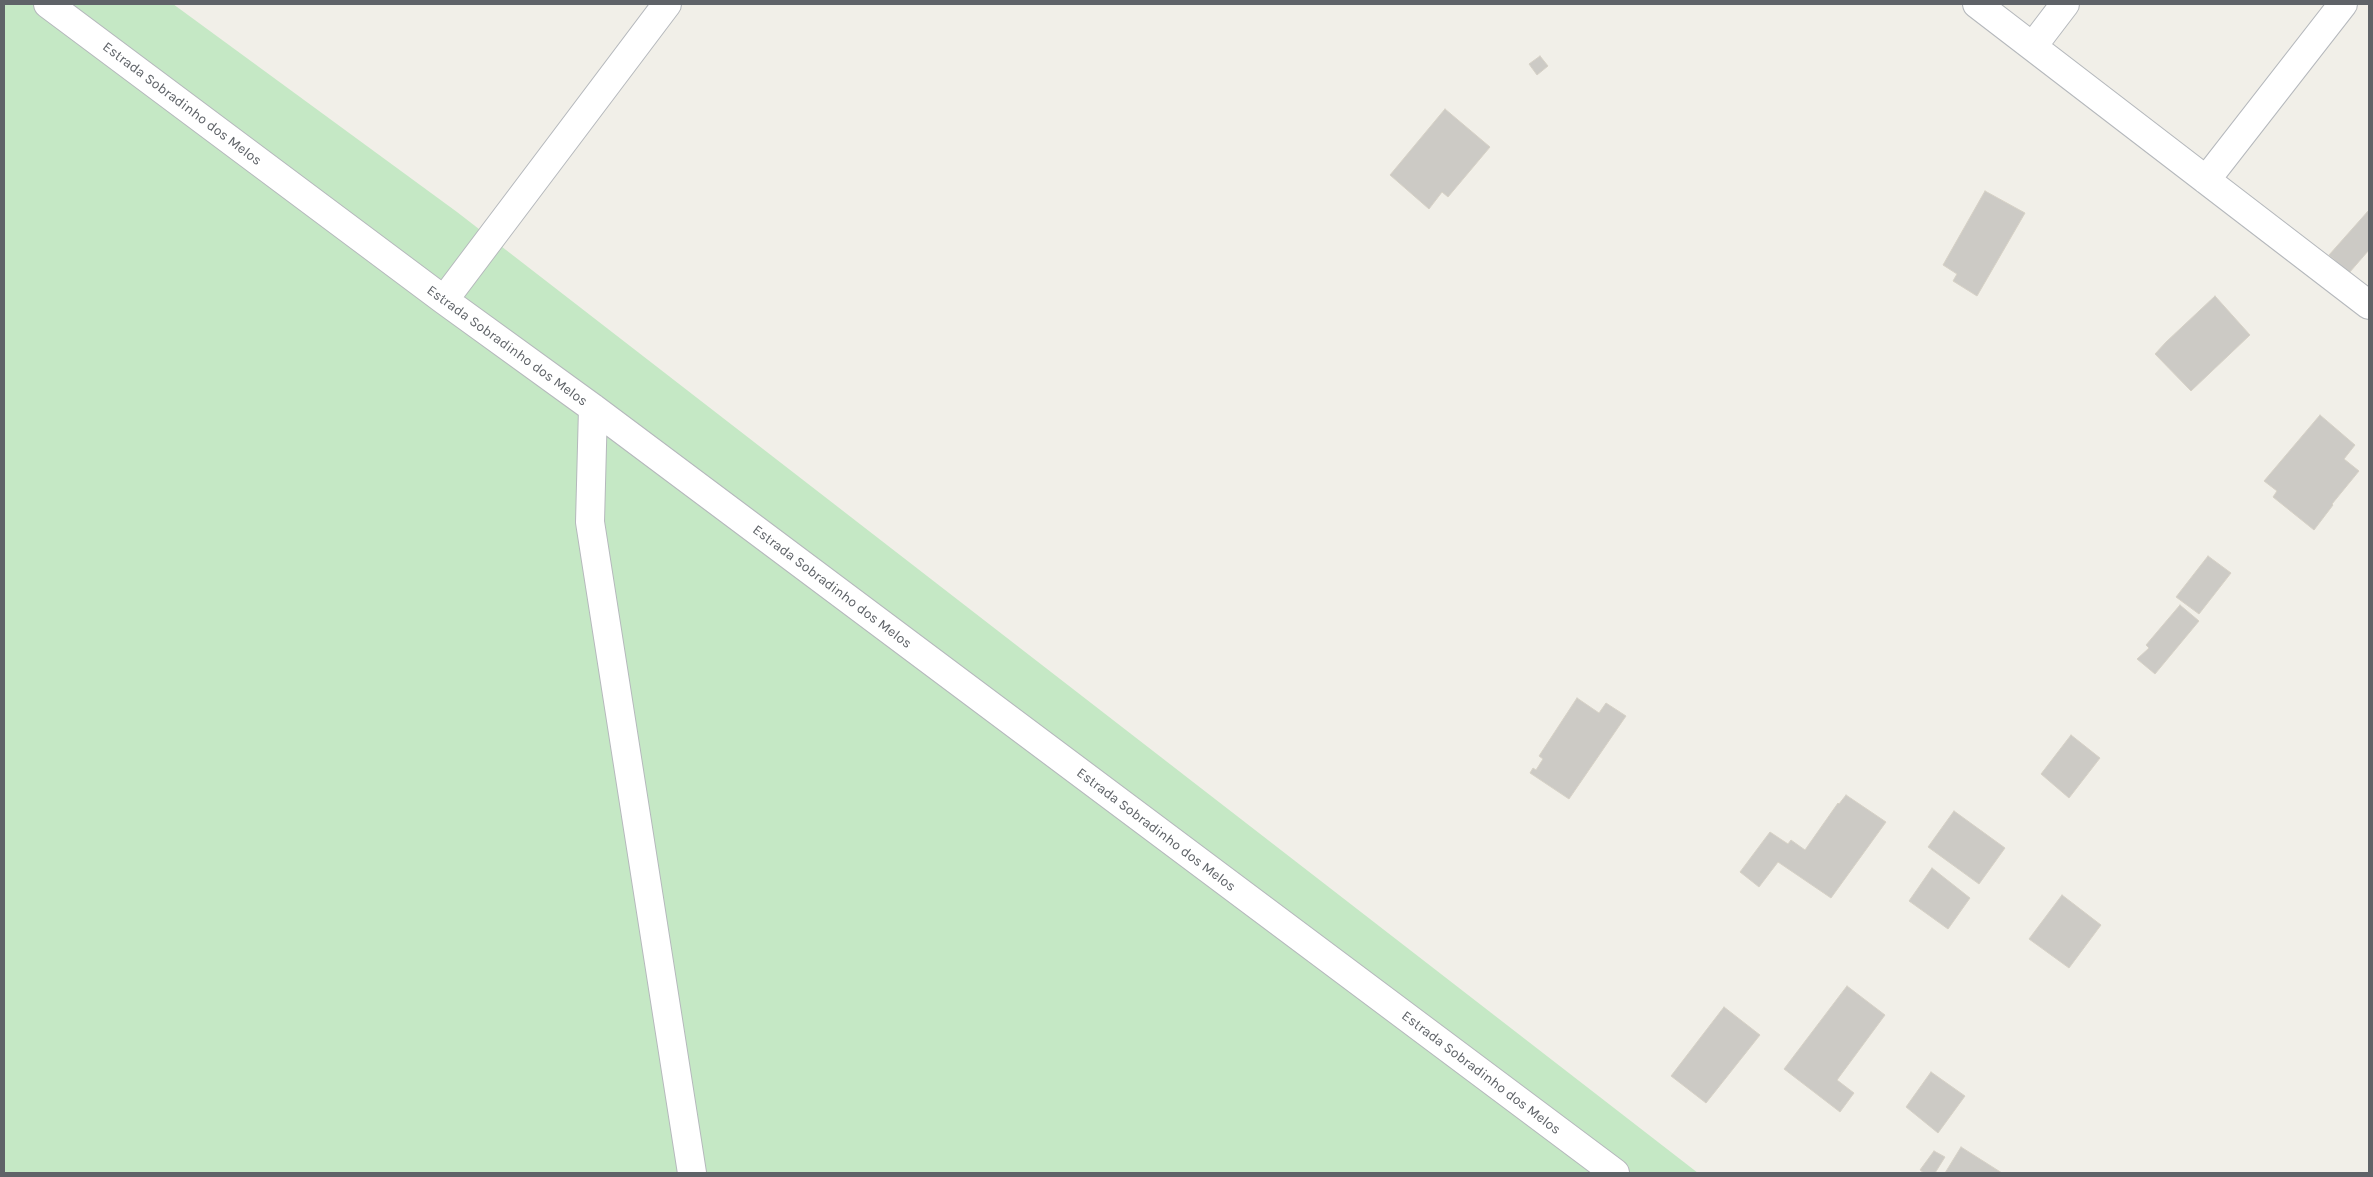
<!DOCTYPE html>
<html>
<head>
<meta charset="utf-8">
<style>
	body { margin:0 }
	#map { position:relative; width:2373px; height:1177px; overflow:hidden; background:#f1efe8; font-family:Karla,sans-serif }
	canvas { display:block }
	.frame { position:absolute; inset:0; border:5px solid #5f6368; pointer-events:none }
</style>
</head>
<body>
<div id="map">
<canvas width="2373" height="1177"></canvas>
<div class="frame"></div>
</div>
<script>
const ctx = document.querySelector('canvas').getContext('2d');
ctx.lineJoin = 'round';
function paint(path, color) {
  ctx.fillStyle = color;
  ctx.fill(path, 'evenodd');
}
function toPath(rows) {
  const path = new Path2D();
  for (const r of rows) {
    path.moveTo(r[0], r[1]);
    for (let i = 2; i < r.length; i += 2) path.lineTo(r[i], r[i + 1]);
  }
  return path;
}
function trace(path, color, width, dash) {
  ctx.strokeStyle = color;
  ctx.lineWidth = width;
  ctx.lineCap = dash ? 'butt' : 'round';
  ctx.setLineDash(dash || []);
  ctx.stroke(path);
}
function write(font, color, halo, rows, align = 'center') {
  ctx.font = font + ' Karla,sans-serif';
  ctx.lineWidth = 4;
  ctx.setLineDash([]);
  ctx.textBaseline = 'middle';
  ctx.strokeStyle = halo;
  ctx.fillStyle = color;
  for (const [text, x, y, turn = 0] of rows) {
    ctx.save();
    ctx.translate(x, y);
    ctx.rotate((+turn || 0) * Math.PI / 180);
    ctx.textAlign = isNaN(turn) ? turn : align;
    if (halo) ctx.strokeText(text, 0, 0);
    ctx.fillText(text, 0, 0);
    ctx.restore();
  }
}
const green = toPath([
	[4,4,173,4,457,212,1698,1173,4,1173]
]);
const building = toPath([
	[1540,56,1548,66,1537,75,1529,64,1540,56],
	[1445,109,1490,147,1448,197,1442,192,1429,209,1390,175,1445,109],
	[1985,191,2025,213,1977,296,1953,281,1957,274,1943,265,1985,191],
	[2369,210,2369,250,2349,273,2329,255,2369,210],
	[2215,296,2250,335,2191,391,2155,354,2166,342,2215,296],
	[2320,415,2355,445,2344,459,2359,471,2332,504,2333,505,2314,530,2273,497,2277,491,2264,481,2320,415],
	[2208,556,2231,573,2199,614,2176,597,2208,556],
	[2180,605,2199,621,2155,674,2137,659,2149,648,2146,645,2180,605],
	[1577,698,1599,713,1606,703,1626,716,1569,799,1530,773,1533,768,1536,770,1543,759,1539,756,1577,698],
	[2071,735,2100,758,2069,798,2041,774,2071,735],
	[1846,795,1886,822,1831,898,1778,862,1759,887,1740,872,1770,832,1788,844,1791,840,1805,850,1838,803,1839,804,1846,795],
	[1954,811,2005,848,1979,884,1928,847,1954,811],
	[1932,868,1970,898,1948,929,1909,901,1932,868],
	[2062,895,2101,925,2069,968,2029,939,2062,895],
	[1847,986,1885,1015,1837,1080,1854,1093,1840,1112,1784,1069,1847,986],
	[1724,1007,1760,1035,1706,1103,1671,1076,1724,1007],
	[1931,1072,1965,1096,1938,1133,1906,1107,1931,1072],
	[1961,1147,2002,1173,1945,1173,1961,1147],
	[1934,1151,1945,1157,1935,1173,1924,1173,1920,1170,1934,1151]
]);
const minor = toPath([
	[48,4,444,300,593,408,1615,1173],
	[1977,4,2369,305],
	[2033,46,2065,4],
	[2206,180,2343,4],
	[444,300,667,4],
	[593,408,590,522,692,1173]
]);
const streetNames = [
	["Estrada Sobradinho dos Melos",182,104,37],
	["Estrada Sobradinho dos Melos",507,346,36],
	["Estrada Sobradinho dos Melos",832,587,37],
	["Estrada Sobradinho dos Melos",1156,830,37],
	["Estrada Sobradinho dos Melos",1481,1073,37]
];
paint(green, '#c5e8c5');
paint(building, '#cccac5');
trace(building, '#d6d1c6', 1);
trace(minor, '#b5b8bc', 30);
trace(minor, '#fff', 28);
write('14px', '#5f6368', '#fff', streetNames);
</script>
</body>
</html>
